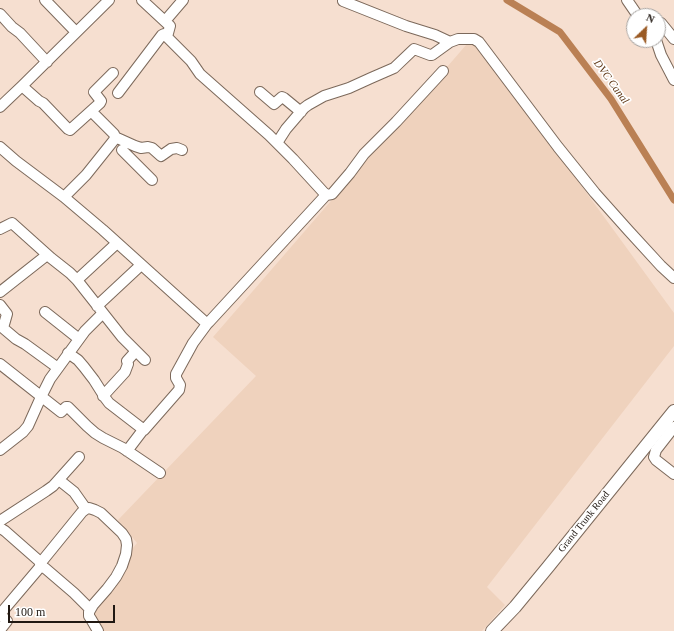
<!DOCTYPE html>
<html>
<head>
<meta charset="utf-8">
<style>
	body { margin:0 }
	#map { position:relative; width:674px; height:631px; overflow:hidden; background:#f6dfd0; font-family:"Times New Roman",serif }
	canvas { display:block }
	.north { position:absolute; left:626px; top:8px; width:40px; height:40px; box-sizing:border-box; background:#fff; border:1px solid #a6a3a0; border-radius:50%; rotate:25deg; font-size:11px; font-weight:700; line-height:16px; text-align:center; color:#201812 }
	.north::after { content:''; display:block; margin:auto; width:14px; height:18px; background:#9a5a24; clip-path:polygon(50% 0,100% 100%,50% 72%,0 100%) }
	.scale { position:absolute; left:8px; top:605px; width:107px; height:18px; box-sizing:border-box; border:2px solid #201812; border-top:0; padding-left:5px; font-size:12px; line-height:14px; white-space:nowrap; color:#201812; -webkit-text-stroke:3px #fff; paint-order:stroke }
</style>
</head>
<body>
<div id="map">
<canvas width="674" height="631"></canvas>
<div class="north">N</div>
<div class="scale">100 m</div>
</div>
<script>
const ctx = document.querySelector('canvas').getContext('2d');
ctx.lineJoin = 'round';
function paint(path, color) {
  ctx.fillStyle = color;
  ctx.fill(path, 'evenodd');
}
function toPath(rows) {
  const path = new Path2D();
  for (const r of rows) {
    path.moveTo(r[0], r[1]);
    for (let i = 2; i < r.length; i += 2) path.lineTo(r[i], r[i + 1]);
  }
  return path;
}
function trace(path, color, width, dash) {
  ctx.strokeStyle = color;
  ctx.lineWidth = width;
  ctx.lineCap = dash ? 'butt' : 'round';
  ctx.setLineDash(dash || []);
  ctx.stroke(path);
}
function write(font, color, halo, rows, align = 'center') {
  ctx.font = font + ' "Times New Roman",serif';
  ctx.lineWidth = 3.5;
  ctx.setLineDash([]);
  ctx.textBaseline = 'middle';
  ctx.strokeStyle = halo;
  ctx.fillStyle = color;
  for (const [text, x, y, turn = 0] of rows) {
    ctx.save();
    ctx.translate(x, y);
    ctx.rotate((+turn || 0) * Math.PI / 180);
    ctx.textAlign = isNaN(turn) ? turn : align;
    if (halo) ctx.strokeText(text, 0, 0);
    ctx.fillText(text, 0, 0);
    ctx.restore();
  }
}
const built = toPath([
	[473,37,674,313,674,346,487,587,505,605,482,631,102,631,85,609,137,543,118,520,256,376,213,337]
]);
const canal = toPath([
	[507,0,560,32,611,99,674,200]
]);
const minor = toPath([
	[45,0,76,32],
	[627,0,638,16],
	[343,1,406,26,435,35,450,42],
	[0,14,12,27,20,33,47,62],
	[165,21,183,0],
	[661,23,674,39],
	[656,40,661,55,674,80],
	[22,86,39,101,43,103,68,129,70,130,100,103,101,101,94,92,113,73],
	[260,92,274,104,282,97,284,98,301,112],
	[118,93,162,35,164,34,167,35],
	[0,107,22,86,109,0],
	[115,137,135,146,141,148,148,147,152,148,161,156,171,149,177,148,182,150],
	[277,143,286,129,304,108,308,105,324,96,349,88,371,78,394,68,414,49,430,55,432,55,450,42,458,39,474,39,479,42,558,147,595,193,628,230,661,266,674,278],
	[0,147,16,161,64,197,103,230,205,322,207,324,209,322,326,195,293,159,269,135,200,74,191,61,167,37,170,26,142,0],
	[122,150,152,180],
	[326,195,332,194,350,173,364,154,396,122,443,71],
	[64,197,86,175,114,140,115,137,114,134,91,111],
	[0,229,12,223,51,258,70,273,77,280,122,337,145,360],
	[77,280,117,243],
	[0,292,47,255],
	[0,305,7,314,3,328,16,339,25,344,58,368],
	[97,306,141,265],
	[45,312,79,339],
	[68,353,78,360,84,367,94,380,106,399,109,403,144,430,179,390,180,385,176,378,176,374,193,343,207,324],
	[0,364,61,412,66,407,68,407,87,426,95,433,103,438,123,448,160,473],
	[103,396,125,372,128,364,127,361,136,351],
	[674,427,656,450,654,457,656,460,674,474],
	[0,450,23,432,28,426,41,397,50,379,85,331,102,314],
	[127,451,143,430],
	[59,480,74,492,86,509],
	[0,521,46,491,53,486,79,457],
	[0,528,5,531,38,560,40,561,43,560,82,512,86,509,89,508,95,510,101,513,122,533,126,539,127,545,126,554,122,566,116,577,107,589,93,605,89,612,89,616,91,619,98,631],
	[40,565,46,569,74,593,90,609],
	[0,630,7,621,1,615,1,613,40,567,41,564,40,561]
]);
const major = toPath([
	[492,631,515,607,548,567,674,411]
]);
const streetNames = [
	["Grand Trunk Road",584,522,-51]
];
const waterNames = [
	["DVC Canal",611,82,54]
];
paint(built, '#efd2bd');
trace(canal, '#ba8054', 7);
trace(minor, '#7c695b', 12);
trace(major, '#7c695b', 14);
trace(minor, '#fff', 10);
trace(major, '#fff', 12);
write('10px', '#201812', '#fff', streetNames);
write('italic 11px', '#5d3513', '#fff', waterNames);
</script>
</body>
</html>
